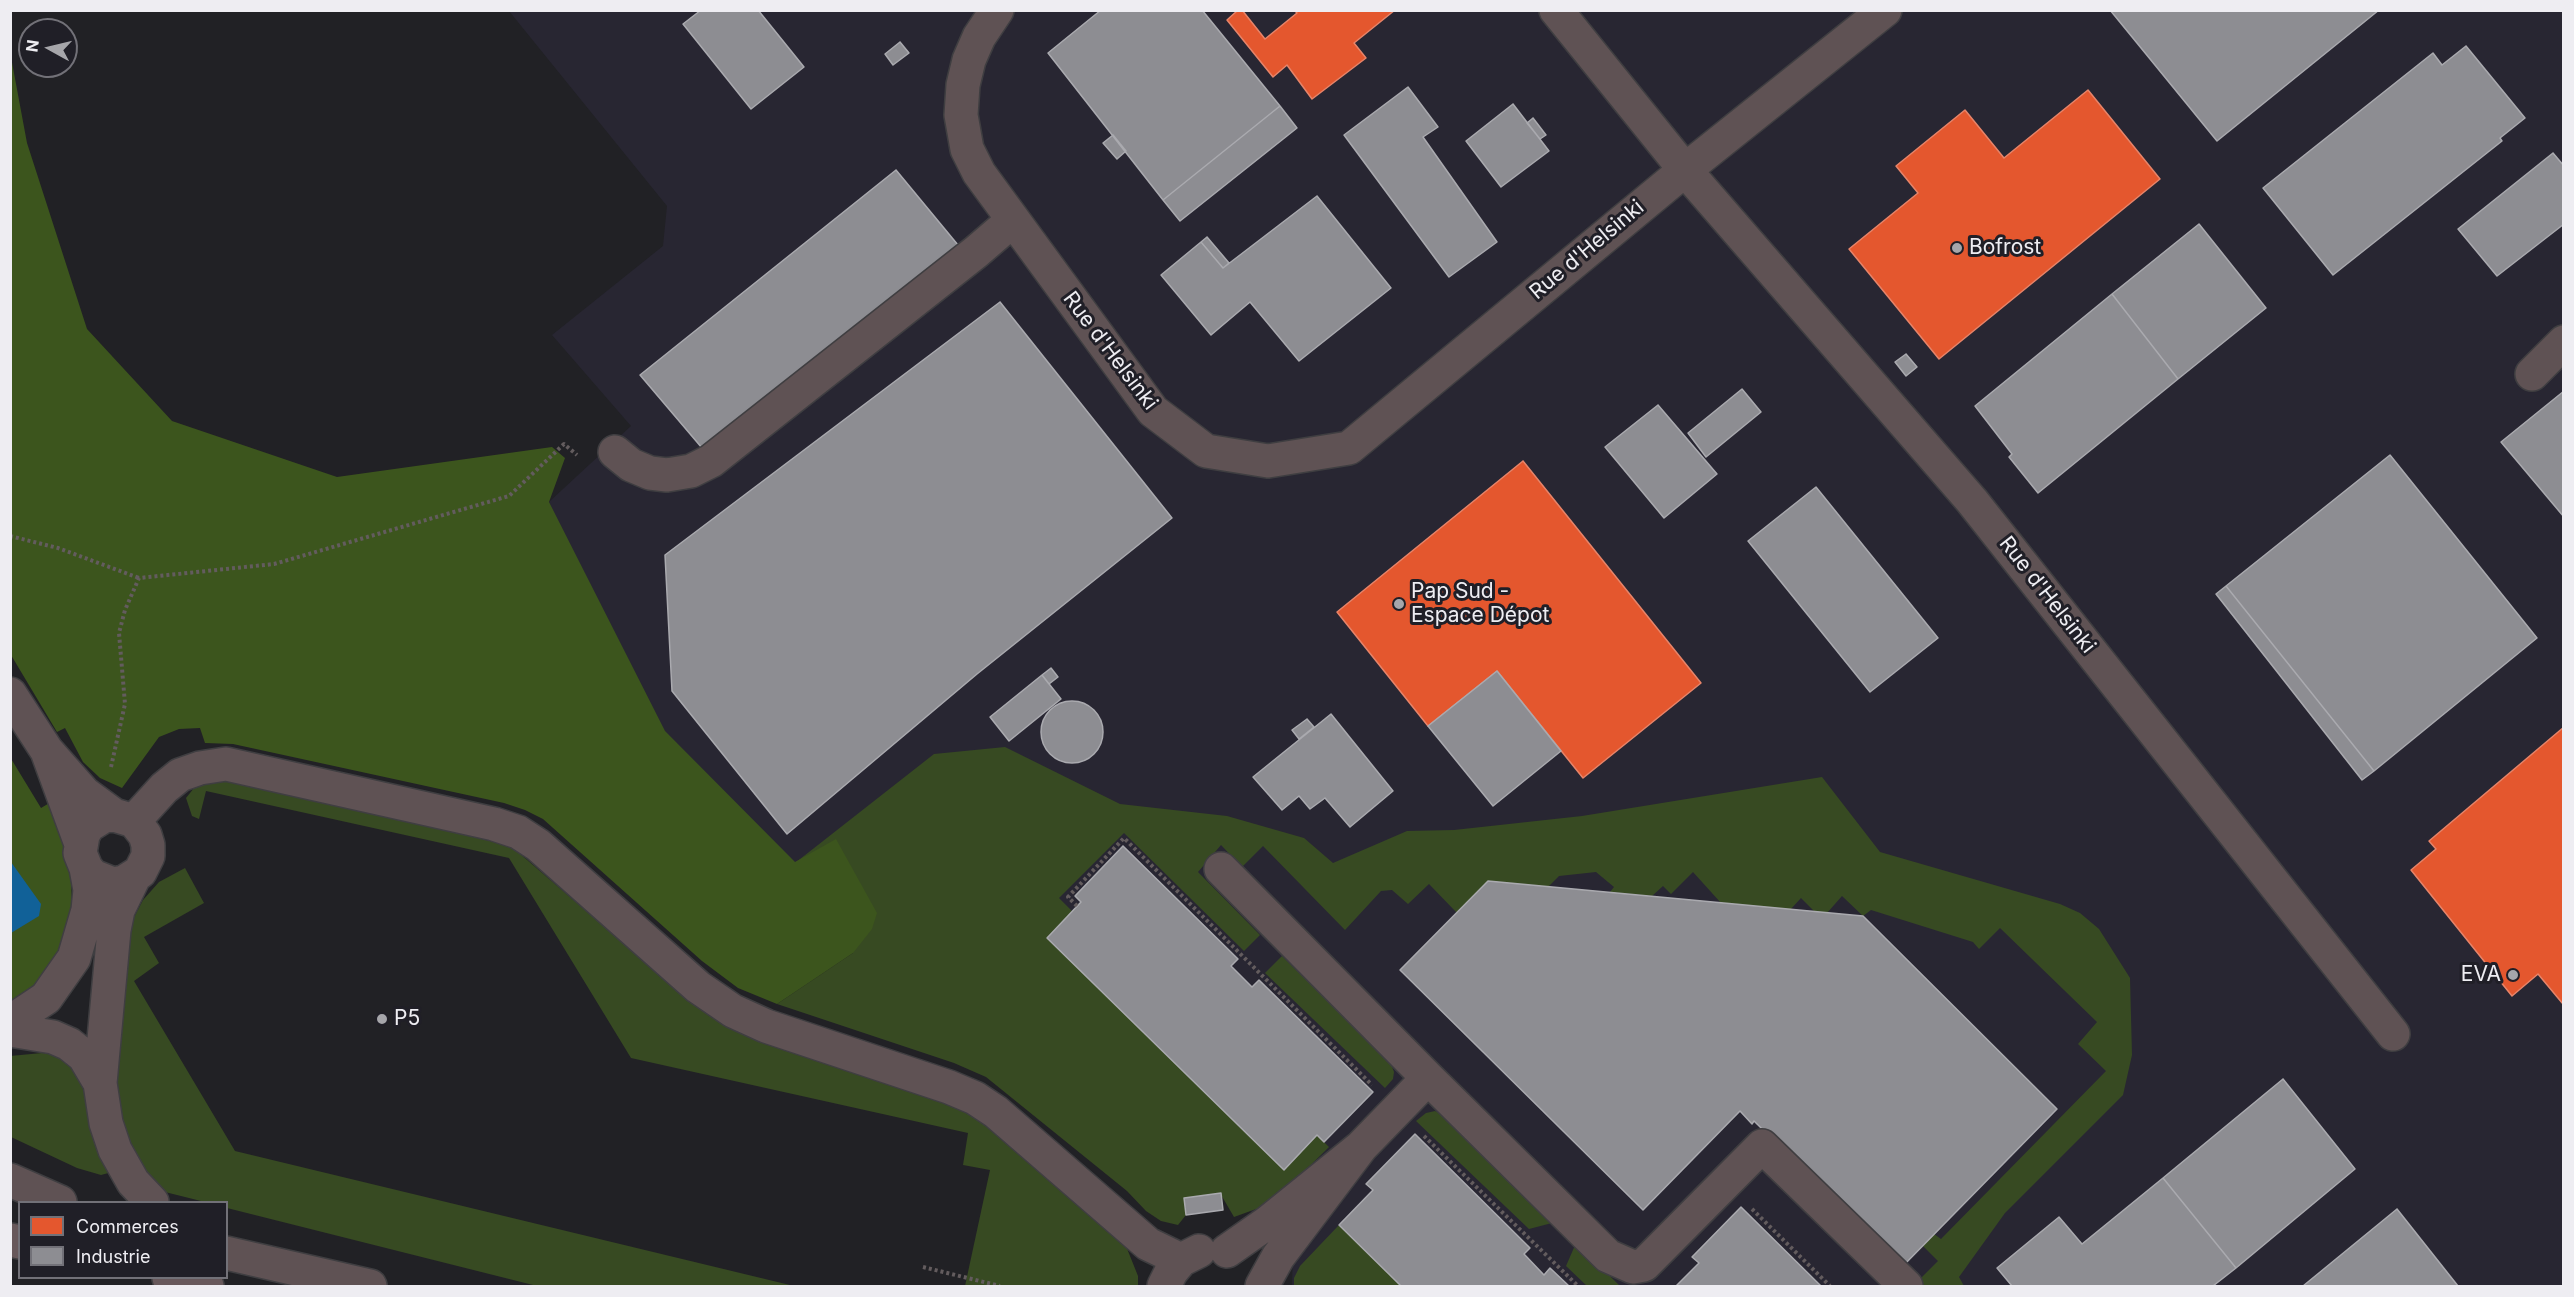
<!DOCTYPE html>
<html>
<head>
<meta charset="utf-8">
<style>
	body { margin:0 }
	#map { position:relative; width:2574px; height:1297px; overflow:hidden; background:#212125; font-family:Inter,sans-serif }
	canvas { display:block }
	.frame { position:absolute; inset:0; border:12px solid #eeedf2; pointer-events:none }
	.legend { position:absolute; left:18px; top:1201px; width:210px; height:78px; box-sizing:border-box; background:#201f27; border:2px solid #727178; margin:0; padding:8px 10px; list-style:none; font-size:18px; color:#eeedf2 }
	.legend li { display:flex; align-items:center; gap:12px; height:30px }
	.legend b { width:30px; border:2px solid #727178 }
	.north { position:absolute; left:18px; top:18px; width:60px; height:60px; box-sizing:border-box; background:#201f27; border:2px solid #727178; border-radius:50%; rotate:278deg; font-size:16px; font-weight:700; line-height:24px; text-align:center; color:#eeedf2 }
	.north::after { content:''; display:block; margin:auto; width:21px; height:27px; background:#a6a6aa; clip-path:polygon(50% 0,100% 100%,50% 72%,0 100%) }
</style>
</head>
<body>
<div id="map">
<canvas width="2574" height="1297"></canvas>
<div class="frame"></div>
<ul class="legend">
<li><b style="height:16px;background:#e4572e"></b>Commerces</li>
<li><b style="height:16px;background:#8d8d92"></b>Industrie</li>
</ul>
<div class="north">N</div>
</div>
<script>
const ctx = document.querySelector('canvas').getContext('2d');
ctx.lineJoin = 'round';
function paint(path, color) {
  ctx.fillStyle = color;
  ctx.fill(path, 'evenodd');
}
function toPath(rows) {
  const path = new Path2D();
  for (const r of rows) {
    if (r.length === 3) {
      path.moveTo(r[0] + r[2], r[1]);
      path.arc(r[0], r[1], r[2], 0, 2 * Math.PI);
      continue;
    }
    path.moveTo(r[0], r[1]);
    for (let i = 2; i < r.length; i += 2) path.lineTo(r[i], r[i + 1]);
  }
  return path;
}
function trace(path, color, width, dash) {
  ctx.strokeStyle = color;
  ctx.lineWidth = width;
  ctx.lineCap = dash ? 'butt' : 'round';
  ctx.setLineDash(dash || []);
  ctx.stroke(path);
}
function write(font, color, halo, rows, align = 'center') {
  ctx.font = font + ' Inter,sans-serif';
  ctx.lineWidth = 6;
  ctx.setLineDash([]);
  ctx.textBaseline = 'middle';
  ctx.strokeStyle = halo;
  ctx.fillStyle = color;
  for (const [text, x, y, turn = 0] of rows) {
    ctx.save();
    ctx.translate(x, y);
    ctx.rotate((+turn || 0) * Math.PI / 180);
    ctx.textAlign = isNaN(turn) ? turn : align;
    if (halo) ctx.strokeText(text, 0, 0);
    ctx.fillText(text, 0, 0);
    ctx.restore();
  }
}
const built = toPath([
	[509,11,2563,11,2563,1286,1292,1286,1293,1249,1235,1198,1168,1194,641,751,549,502,631,426,552,335,663,246,667,206]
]);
const green = toPath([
	[1005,747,1120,804,1227,816,1304,838,1333,863,1407,831,1454,830,1582,816,1822,777,1880,852,2060,904,2080,913,2099,929,2130,978,2132,1055,2123,1095,2005,1213,1959,1277,1964,1286,1924,1286,1918,1281,1938,1261,1923,1246,1934,1234,1941,1239,2106,1071,2078,1044,2097,1022,2000,928,1979,949,1973,942,1871,910,1863,916,1842,896,1827,913,1815,912,1801,898,1790,910,1721,903,1693,872,1671,894,1663,886,1652,896,1610,892,1614,887,1596,872,1559,876,1548,887,1457,913,1429,884,1408,904,1392,890,1381,891,1345,930,1263,846,1242,867,1221,845,1198,872,1260,935,1244,951,1124,833,1059,898,1072,911,1048,938,1284,1170,1317,1135,1329,1147,1261,1214,1256,1209,1234,1217,1220,1193,1184,1198,1186,1215,1178,1225,1161,1221,1146,1211,1127,1191,986,1077,954,1063,777,1004,853,953,832,843,795,863,934,754],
	[227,778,511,846,673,986,962,1106,1013,1142,1126,1246,1138,1276,1138,1286,965,1286,990,1170,963,1165,968,1133,631,1058,509,858,206,791,199,819,192,816,186,798,194,788,205,780],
	[185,868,204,903,144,937,159,963,134,981,235,1151,794,1286,537,1286,227,1208,226,1202,205,1202,157,1190,125,1137,113,1095,128,929,143,900,159,882],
	[1282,956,1391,1064,1394,1072,1393,1079,1385,1088,1265,973],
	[42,1053,63,1054,72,1065,82,1086,112,1172,101,1175,77,1168,11,1137,10,1056],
	[1435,1111,1444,1115,1552,1223,1529,1229,1416,1121,1426,1113],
	[1339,1225,1401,1286,1294,1286,1294,1278,1300,1266],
	[1576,1243,1620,1286,1587,1286,1566,1266]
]);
const forest = toPath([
	[11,57,27,143,87,329,172,421,337,477,552,447,565,458,549,502,665,731,795,862,836,839,877,913,872,929,853,953,777,1004,738,988,702,961,543,819,525,810,504,803,233,744,205,743,200,728,179,729,159,737,122,788,100,778,83,762,65,728,57,732,11,655],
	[10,757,41,808,51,802,62,834,71,875,72,911,62,949,45,981,10,1012]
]);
const water = toPath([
	[11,862,41,904,39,916,11,933]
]);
const shops = toPath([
	[1238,10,1242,10,1265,39,1297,13,1294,10,1395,10,1354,43,1366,58,1312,99,1287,65,1273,77,1227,20,1238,10],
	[2088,90,2160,179,1939,359,1849,249,1918,193,1896,166,1965,110,2004,158,2088,90],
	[1523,461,1701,683,1583,778,1497,671,1428,726,1337,612,1523,461],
	[2564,727,2564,1003,2563,1004,2538,974,2512,996,2411,870,2436,849,2429,841,2564,727]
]);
const industry = toPath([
	[701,10,758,10,804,67,751,109,683,24,701,10],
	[1101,10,1202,10,1280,106,1163,200,1048,53,1101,10],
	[2110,10,2379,10,2217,141,2110,10],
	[900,42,909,53,893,65,885,54,900,42],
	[2466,46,2525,118,2500,138,2502,141,2333,275,2263,188,2433,53,2442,65,2466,46],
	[1408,87,1438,127,1423,137,1497,242,1449,277,1344,135,1408,87],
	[1513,104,1549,151,1501,187,1466,141,1513,104],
	[1280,106,1297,128,1180,221,1163,200,1280,106],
	[1533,118,1546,135,1540,139,1527,123,1533,118],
	[1113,135,1126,151,1117,159,1103,143,1113,135],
	[2553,153,2564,166,2564,224,2497,276,2458,229,2553,153],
	[896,170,958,245,702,448,640,375,896,170],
	[1317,196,1391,288,1299,361,1250,302,1211,335,1161,275,1201,242,1223,268,1317,196],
	[2199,224,2266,308,2178,379,2112,294,2199,224],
	[1207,237,1229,263,1223,268,1201,242,1207,237],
	[2112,294,2178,379,2038,493,2009,457,2012,454,1975,406,2112,294],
	[1000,302,1172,518,977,674,787,834,672,691,665,555,1000,302],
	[1906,354,1917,367,1906,376,1895,362,1906,354],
	[1742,389,1761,412,1706,457,1688,433,1742,389],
	[2564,391,2564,517,2501,442,2564,391],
	[1658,405,1717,474,1664,518,1605,447,1658,405],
	[2390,455,2537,638,2374,771,2226,586,2390,455],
	[1816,487,1938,638,1870,692,1748,541,1816,487],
	[2226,586,2374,771,2362,780,2216,594,2226,586],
	[1051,668,1058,677,1049,684,1042,675,1051,668],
	[1497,671,1561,751,1493,806,1428,726,1497,671],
	[1042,675,1061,699,1009,741,990,717,1042,675],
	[1072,732,31],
	[1331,714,1393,791,1350,827,1325,798,1310,809,1299,796,1282,810,1253,777,1331,714],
	[1307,719,1314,727,1299,739,1292,730,1307,719],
	[1123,846,1238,959,1231,966,1252,987,1259,980,1373,1092,1324,1142,1317,1135,1284,1170,1047,938,1081,902,1075,896,1123,846],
	[1488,881,1863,916,2057,1109,1900,1269,1861,1227,1754,1121,1752,1124,1740,1111,1643,1210,1400,970,1488,881],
	[2283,1079,2355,1169,2236,1268,2163,1178,2283,1079],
	[1415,1134,1530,1248,1524,1254,1544,1275,1550,1268,1569,1286,1401,1286,1339,1225,1373,1190,1366,1184,1415,1134],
	[2163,1178,2236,1268,2213,1286,2012,1286,1997,1268,2059,1217,2082,1244,2163,1178],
	[1221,1193,1223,1210,1186,1215,1184,1198,1221,1193],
	[1741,1207,1821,1286,1676,1286,1699,1263,1692,1257,1741,1207],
	[2397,1209,2458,1286,2303,1286,2397,1209]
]);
const path = toPath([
	[10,536,58,548,139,578],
	[111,767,125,704,119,633,125,610,139,578,274,564,509,496,564,444,577,455],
	[1077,906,1068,897,1124,838,1372,1085],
	[1424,1136,1578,1286],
	[1752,1209,1830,1286],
	[923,1267,1000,1286]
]);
const minor = toPath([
	[997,10,979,37,969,60,963,85,961,115,967,149,979,173,1153,411,1206,451,1268,461,1349,448,1685,170,1885,10],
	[1556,10,1685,170,1972,501,2393,1034],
	[2532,374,2564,342],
	[615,452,631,465,650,473,667,475,691,471,711,461,976,252,1012,221],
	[10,694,47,751],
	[134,821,164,788,180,775,200,768,226,764,494,824,518,832,538,845,698,987,733,1011,766,1026,949,1087,975,1098,996,1112,1148,1244,1181,1260],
	[81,844,47,751,84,793,114,815,134,821,145,835,148,845,148,856,140,872,124,882,113,884,93,876,86,868,80,853,83,835,88,826,104,816,114,815],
	[1221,869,1428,1078,1608,1256,1633,1267,1644,1265,1762,1146,1906,1286],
	[134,877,118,910,114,930,100,1083,106,1123,115,1150,133,1182,152,1202],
	[10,1022,46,998,74,958,88,910,90,890,86,868],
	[10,1030,53,1037,69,1044,84,1056,100,1083],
	[1361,1147,1428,1078],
	[10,1180,60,1202],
	[1227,1251,1267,1223,1361,1147,1278,1257,1262,1286],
	[226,1253,370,1286],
	[1164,1286,1171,1272,1181,1260,1199,1251]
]);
const highway = toPath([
	[10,1240,20,1242],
	[169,1278,207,1286]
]);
const markers = [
	[1957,248,6,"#a6a6aa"],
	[1399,604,6,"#a6a6aa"],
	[2513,975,6,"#a6a6aa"],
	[382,1019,6,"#a6a6aa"]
];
const poiNames = [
	["Bofrost",1969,248],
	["Pap Sud -",1411,592],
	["Espace Dépot",1411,616],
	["EVA",2501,975,"right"],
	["P5",394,1019]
];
const streetNames = [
	["Rue d'Helsinki",1587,250,-40],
	["Rue d'Helsinki",1110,351,53],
	["Rue d'Helsinki",2047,595,52]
];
paint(built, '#282632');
paint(green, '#374a22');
paint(forest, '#3c551d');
paint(water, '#116198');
paint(shops, '#e4572e');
trace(shops, '#e78469', 1.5);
paint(industry, '#8d8d92');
trace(industry, '#aaaaaf', 1.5);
trace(minor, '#3f3e41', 36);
trace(highway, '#3f3e41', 36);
trace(path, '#635c5e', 4, [3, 3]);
trace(minor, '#5f5254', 33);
trace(highway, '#67585b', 33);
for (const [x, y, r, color] of markers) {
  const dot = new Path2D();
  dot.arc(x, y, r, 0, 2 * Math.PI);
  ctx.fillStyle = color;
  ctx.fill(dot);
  trace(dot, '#201f27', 2);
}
write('21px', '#eeedf2', '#201f27', poiNames, 'left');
write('21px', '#eeedf2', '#201f27', streetNames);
</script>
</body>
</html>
